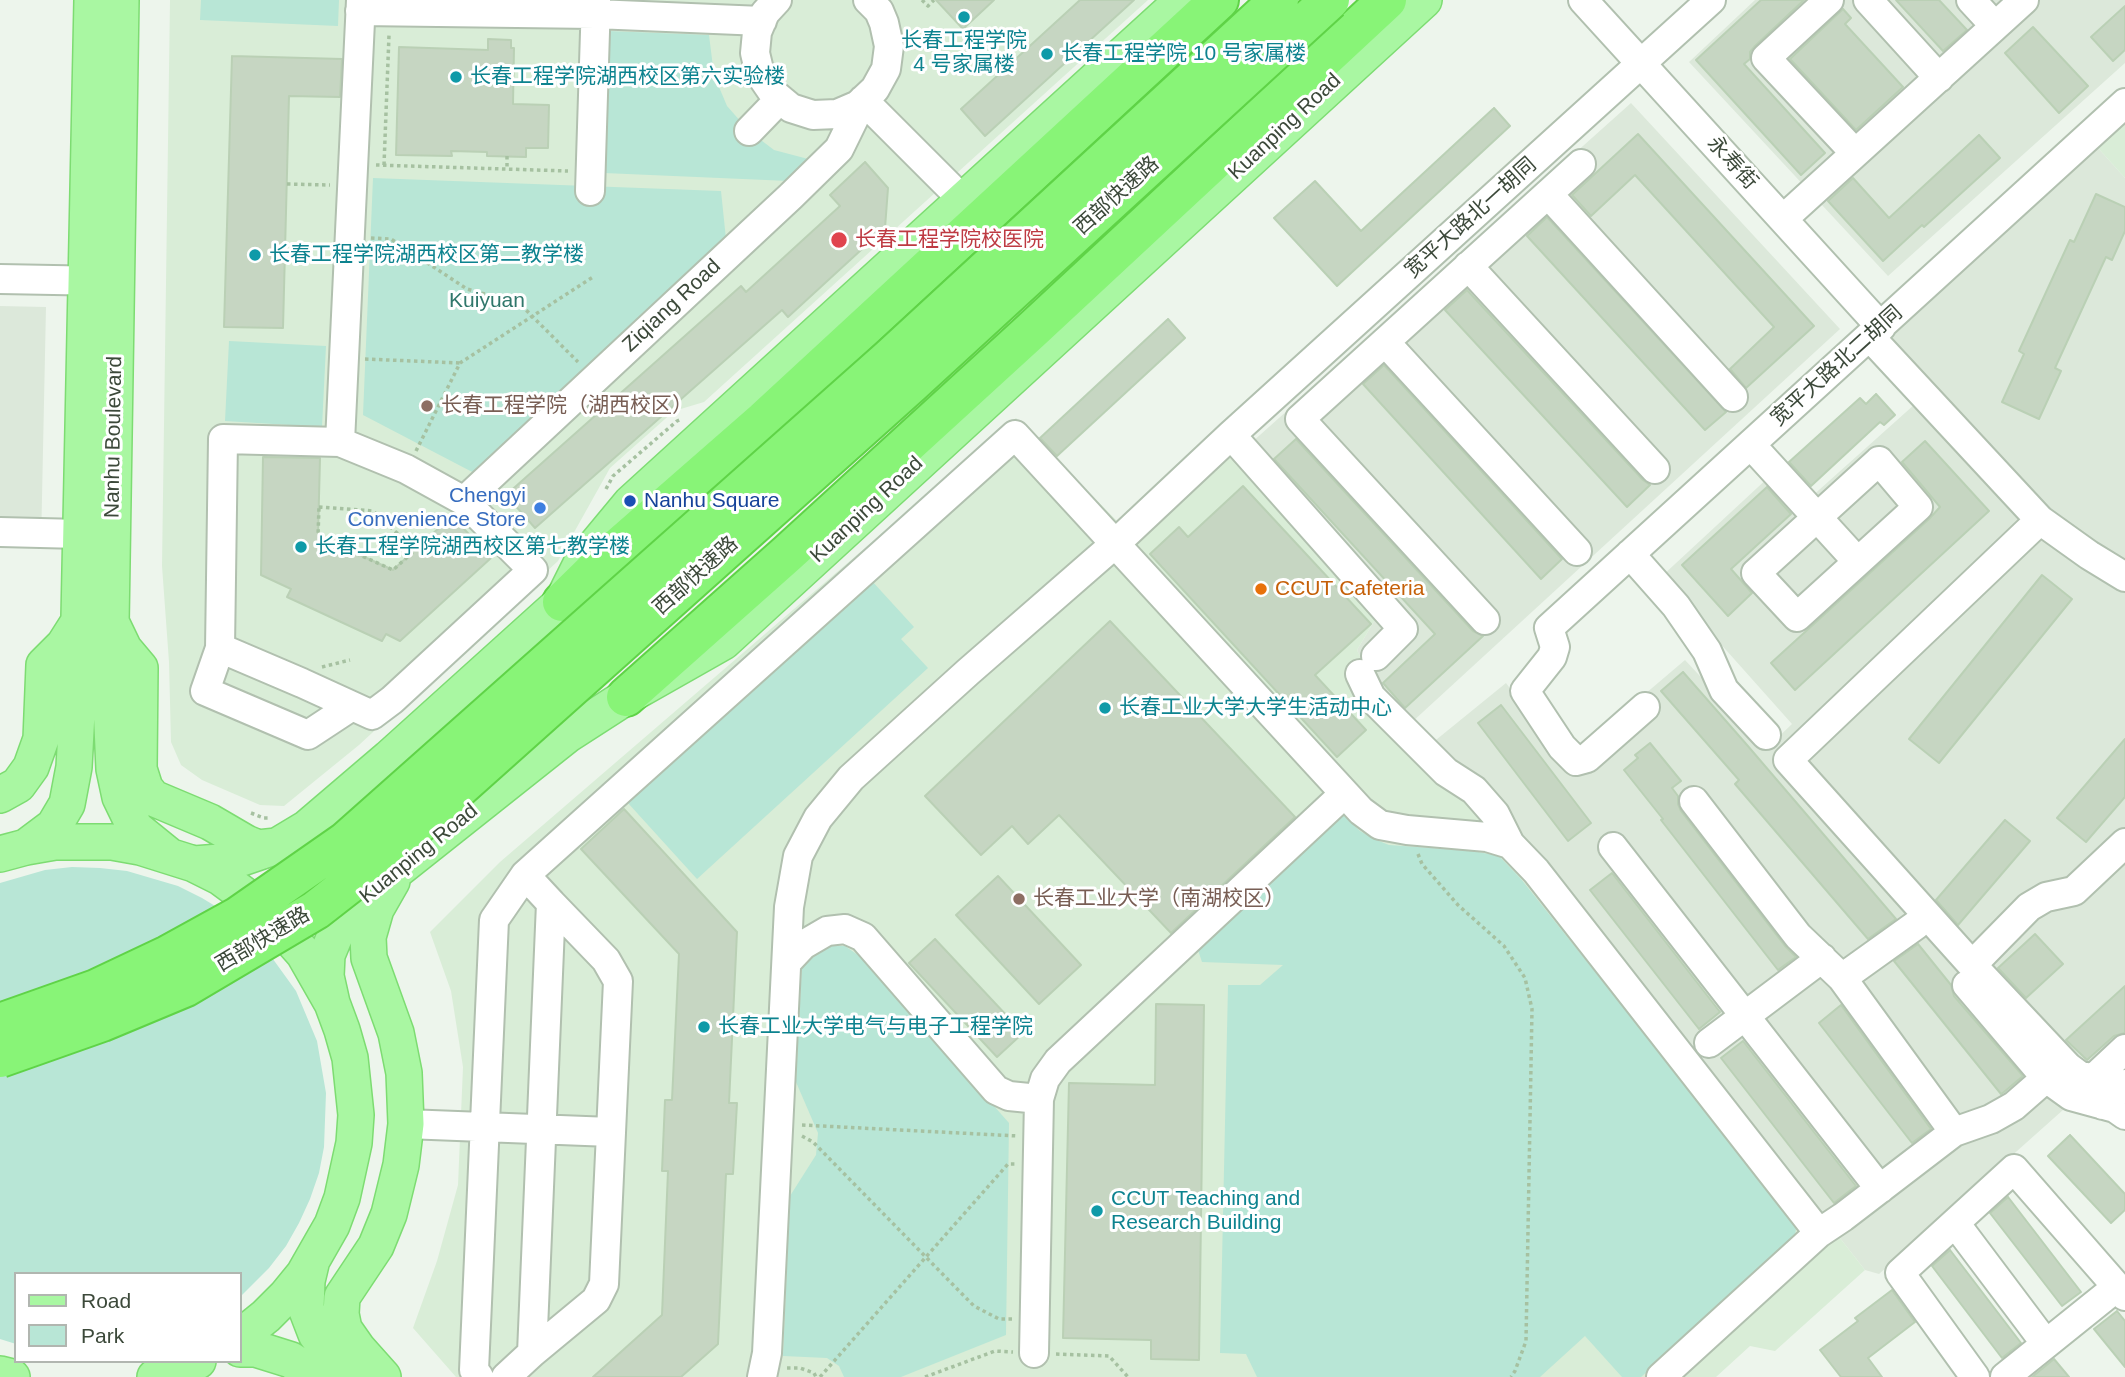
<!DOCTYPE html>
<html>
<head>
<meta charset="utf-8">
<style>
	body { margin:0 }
	#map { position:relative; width:2125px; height:1377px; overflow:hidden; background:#edf5ec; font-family:Arial,sans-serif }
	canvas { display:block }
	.legend { position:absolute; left:14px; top:1272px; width:228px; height:91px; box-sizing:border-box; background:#fff; border:2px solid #b1b6b0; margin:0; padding:9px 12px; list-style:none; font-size:21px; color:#3c493a }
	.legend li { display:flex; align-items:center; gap:14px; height:35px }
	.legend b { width:35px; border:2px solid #b1b6b0 }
</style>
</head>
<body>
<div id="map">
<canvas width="2125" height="1377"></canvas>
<ul class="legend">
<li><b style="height:9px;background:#a9f7a2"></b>Road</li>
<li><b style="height:19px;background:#b8e6d6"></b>Park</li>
</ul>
</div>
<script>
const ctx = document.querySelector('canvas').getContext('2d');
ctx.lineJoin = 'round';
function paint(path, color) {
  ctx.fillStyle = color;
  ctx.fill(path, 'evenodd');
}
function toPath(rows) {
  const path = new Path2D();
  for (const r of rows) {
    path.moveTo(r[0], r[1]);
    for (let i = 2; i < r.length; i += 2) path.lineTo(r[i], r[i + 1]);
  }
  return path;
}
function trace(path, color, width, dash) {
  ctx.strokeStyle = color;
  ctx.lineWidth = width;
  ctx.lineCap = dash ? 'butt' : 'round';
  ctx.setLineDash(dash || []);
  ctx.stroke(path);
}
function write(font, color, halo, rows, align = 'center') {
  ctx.font = font + ' Arial,"Noto Sans SC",sans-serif';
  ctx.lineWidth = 6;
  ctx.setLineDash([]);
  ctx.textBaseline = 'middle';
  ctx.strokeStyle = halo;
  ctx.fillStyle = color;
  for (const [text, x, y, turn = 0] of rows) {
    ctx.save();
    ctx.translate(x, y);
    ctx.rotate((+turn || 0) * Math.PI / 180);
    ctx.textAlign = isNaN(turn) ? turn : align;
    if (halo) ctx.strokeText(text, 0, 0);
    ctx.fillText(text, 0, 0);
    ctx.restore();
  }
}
const residential = toPath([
	[1755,0,2125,0,2125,63,1888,276,1689,62],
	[1631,103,1840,329,1411,723,1371,681,1357,650,1376,618,1232,460],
	[2098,148,2125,178,2125,1068,2070,1080,2063,1110,1879,1274,1865,1270,1549,866,1431,744,1506,683,1565,762,1685,660,1767,748,1792,724,1661,577,1771,475,1800,507,1915,404,1870,353],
	[0,306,46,307,41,545,0,544]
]);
const education = toPath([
	[170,0,1148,0,704,402,674,411,610,468,558,561,359,745,284,806,260,805,202,780,181,765,171,742,169,662,162,566],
	[2125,124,2125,178,2098,148],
	[1016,418,1117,521,1210,436,1376,618,1357,650,1372,681,1549,866,1865,1270,1775,1351,1750,1346,1716,1377,456,1377,413,1328,437,1261,458,1185,463,1067,451,991,430,932,500,862]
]);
const green = toPath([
	[201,0,339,0,338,26,200,20],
	[608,31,709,35,714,75,727,106,749,131,774,150,812,160,789,181,604,173],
	[373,178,721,191,726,239,478,475,363,415],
	[229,341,326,346,322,427,225,421],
	[871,580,914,627,901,639,928,668,697,879,628,803],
	[1344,816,1360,831,1374,839,1389,845,1473,851,1499,856,1521,879,1792,1219,1796,1229,1794,1241,1641,1377,1622,1377,1585,1336,1540,1377,1257,1377,1246,1354,1220,1353,1228,985,1260,985,1283,965,1202,962,1198,950,1338,818],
	[72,867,100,868,127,871,178,886,202,898,225,912,265,948,296,991,317,1041,326,1093,324,1147,319,1173,310,1199,299,1223,286,1246,269,1268,240,1297,240,1274,16,1274,16,1344,0,1339,0,883,45,870],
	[827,946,845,946,865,960,1009,1123,1006,1335,901,1377,844,1377,839,1366,827,1358,783,1356,790,1196,816,1155,818,1133,796,1082,802,964,811,953]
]);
const building = toPath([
	[936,0,994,0,963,29,936,0],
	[1080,0,1134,0,985,136,961,109,1080,0],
	[1761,0,1804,0,1755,46,1750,52,1750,59,1744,64,1825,153,1801,175,1696,60,1761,0],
	[1896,0,1939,0,1967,30,1943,51,1896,0],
	[2125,6,2125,50,2113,61,2091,37,2125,6],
	[1843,9,1851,18,1845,24,1903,87,1856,130,1790,59,1843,9],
	[2033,27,2088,86,2059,113,2005,53,2033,27],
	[488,39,511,40,511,48,514,48,513,104,549,105,548,148,526,148,526,157,487,156,487,152,451,151,452,156,396,155,399,47,488,50,488,39],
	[232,56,342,59,340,97,289,96,283,328,224,327,232,56],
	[1494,108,1510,126,1337,286,1274,218,1315,181,1361,231,1494,108],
	[1638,134,1814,326,1746,388,1730,369,1774,327,1635,175,1591,216,1572,195,1638,134],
	[1979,135,2000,158,1924,227,1922,225,1883,261,1828,201,1853,178,1889,218,1979,135],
	[865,162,888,188,885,228,788,317,782,310,535,528,506,495,741,286,746,292,840,206,830,195,865,162],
	[2096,194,2125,207,2125,231,2112,260,2106,257,2055,368,2061,371,2039,419,2002,402,2024,354,2019,351,2070,240,2074,242,2096,194],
	[1547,217,1726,412,1705,430,1527,236,1547,217],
	[1467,290,1643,480,1650,485,1627,507,1445,310,1467,290],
	[1168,319,1185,338,1057,456,1040,438,1168,319],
	[1384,365,1562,559,1541,579,1363,384,1384,365],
	[1876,394,1895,415,1884,425,1880,422,1811,486,1789,462,1860,398,1866,404,1876,394],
	[1296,439,1473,631,1483,636,1405,708,1383,683,1435,634,1274,459,1296,439],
	[1925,441,1989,511,1795,690,1771,663,1929,519,1940,507,1902,462,1925,441],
	[263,457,320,458,318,536,393,570,452,516,491,558,400,641,386,634,382,641,287,597,291,589,261,575,263,457],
	[1243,486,1371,624,1315,675,1366,730,1337,757,1150,554,1179,527,1188,537,1243,486],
	[1767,487,1791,514,1731,569,1752,593,1728,616,1682,565,1767,487],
	[2042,575,2072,599,1939,763,1909,739,2042,575],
	[1110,621,1295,817,1171,933,1059,815,1028,844,1012,826,981,855,925,796,1110,621],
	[1683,672,1747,745,1896,919,1868,939,1735,784,1739,780,1661,691,1683,672],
	[1501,705,1591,823,1568,841,1478,723,1501,705],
	[2125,739,2125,797,2086,842,2057,818,2125,739],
	[1650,743,1681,781,1672,788,1678,796,1678,804,1681,811,1785,946,1796,957,1778,970,1661,820,1663,819,1624,770,1638,758,1635,755,1650,743],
	[624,809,737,932,729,1103,737,1103,733,1174,726,1174,718,1344,681,1377,593,1377,662,1315,668,1171,662,1171,665,1100,672,1100,679,954,581,849,624,809],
	[2005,820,2030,841,1958,925,1936,900,2005,820],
	[1612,873,1720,1012,1699,1029,1590,890,1612,873],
	[998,876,1081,965,1039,1004,956,915,998,876],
	[2035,934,2063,964,2026,998,1998,968,2035,934],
	[935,939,1023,1033,997,1057,909,963,935,939],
	[1918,944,1951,985,1954,996,2023,1076,2004,1092,2001,1094,1894,961,1918,944],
	[2125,986,2125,1033,2114,1036,2087,1060,2066,1040,2125,986],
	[1156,1004,1204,1005,1199,1360,1151,1359,1151,1340,1063,1338,1069,1083,1155,1085,1156,1004],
	[1841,1005,1931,1129,1912,1143,1819,1023,1841,1005],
	[1743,1041,1856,1186,1834,1203,1721,1058,1743,1041],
	[2070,1135,2125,1194,2125,1210,2111,1223,2048,1156,2070,1135],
	[2008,1197,2081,1292,2062,1306,1990,1213,2008,1197],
	[1950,1250,2021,1343,2002,1358,1932,1266,1950,1250],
	[1892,1290,1915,1322,1868,1358,1882,1377,1841,1377,1820,1350,1858,1321,1855,1318,1892,1290],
	[2117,1311,2125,1321,2125,1367,2094,1329,2117,1311],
	[2054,1359,2069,1377,2032,1377,2054,1359]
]);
const path = toPath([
	[922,0,928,6,934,0],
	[507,156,507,168],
	[376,165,568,171],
	[384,165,389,35],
	[287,184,330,185],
	[371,238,391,239,467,289,520,304,578,362],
	[365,359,460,363],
	[416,451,460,363,593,277],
	[606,489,613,476,677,421,682,419],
	[319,507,373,511,397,533,413,552,393,570,318,536,319,507],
	[322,667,350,660],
	[251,813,264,818,271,818],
	[1418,854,1422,864,1458,905,1504,946,1525,978,1532,1009,1526,1341,1515,1371,1511,1377],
	[802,1125,1018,1136],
	[802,1136,813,1142,974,1306,999,1319,1012,1319],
	[1056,1354,1109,1356,1128,1377],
	[787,1368,800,1368,814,1373,816,1377],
	[820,1377,1008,1164,1015,1164],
	[925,1377,995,1351,1013,1352]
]);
const minor = toPath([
	[777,0,765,13,757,32,755,53,760,74,773,93,791,108,813,115,837,114,858,105,875,89,886,69,889,46,884,23,879,11,868,0],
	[1583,0,1881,327],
	[1829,0,1766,58,1855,153],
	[1868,0,1939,78],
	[1971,0,1995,26],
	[360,11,595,14,762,21],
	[749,131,780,99],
	[590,191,596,0],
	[1548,194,1733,397],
	[1783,219,2024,0],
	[1468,266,1655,469],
	[0,279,107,281],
	[1870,337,2040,520,2089,555,2125,577],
	[1385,342,1577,551],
	[1231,435,1403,629,1376,656],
	[340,442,361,0],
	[1751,445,1857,561],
	[1879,461,1918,507,1797,617,1756,573,1879,461],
	[464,501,791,196,839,149,863,100,964,201],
	[2040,520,1788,760,1972,965,2068,1067,2080,1076,2094,1078,2125,1049],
	[0,532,80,534],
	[1630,554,1676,606,1707,651,1724,690,1766,735],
	[1485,620,1300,419,1581,164],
	[220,648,302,683,372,715,392,700,533,570,464,501,406,469,340,442,223,439,220,648,205,691,308,735,352,706],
	[1360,674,1371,697,1446,772,1474,790,1495,814,1510,844],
	[1645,707,1587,758,1576,761,1562,747,1525,691,1552,657,1555,647,1549,628,2125,103],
	[1694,801,1798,936,1842,978,1954,1132],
	[1613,847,1880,1189],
	[787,962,803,945,827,931,845,929,863,937,996,1090,1009,1096,1039,1099],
	[1972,965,2029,907,2046,897,2074,891,2125,843],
	[1842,978,1916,925],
	[1967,985,2046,1078,2071,1096,2115,1108,2125,1115],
	[1709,1043,1822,958],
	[2103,1105,2125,1084],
	[406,1124,611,1132],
	[1955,1223,2046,1344],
	[532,1353,596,1300,604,1284,618,981,606,960,551,903],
	[1034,1353,1039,1099,1045,1079,1058,1061,1344,794],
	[479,1377,474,1370,494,920,525,875,1015,435,1361,811,1380,825,1407,830,1487,837,1510,844,1536,871,1819,1233],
	[506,1377,532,1353,551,903,525,875],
	[762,1377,767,1353,789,907,798,856,818,818,851,778,968,672,1116,543,1231,435,1711,0],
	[1661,1377,1819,1233,1843,1217,1954,1132,1991,1119,2014,1106,2046,1078],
	[1975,1377,1900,1273,2014,1169,2125,1296],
	[2005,1377,2117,1287]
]);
const major = toPath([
	[121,0,111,623,111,705,114,769,120,797,135,828,167,854],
	[112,624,124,649,140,668,139,769,145,788,153,798,210,822,246,843,258,848,277,846],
	[0,795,18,785,31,767,41,739,44,665,64,645,78,623],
	[26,847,54,826,67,804,74,767,77,713,92,0],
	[0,854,26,847,55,842,112,842,140,847,194,864,220,877,266,911,304,954,332,1003,342,1030,350,1058,356,1115,354,1143,342,1198,332,1225,304,1274,286,1296,266,1316,240,1337],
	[194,864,233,861,277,846,307,828,389,758,562,602,582,562,631,503,1183,0],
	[332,1003,326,976,327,955,341,921,363,897,567,735,626,697,723,642,1424,0],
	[311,1264,307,1281,306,1308,316,1334,349,1377],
	[240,1349,256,1349,291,1360,316,1377],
	[0,1374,12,1377],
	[155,1377,198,1361],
	[383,1377,358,1349,344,1329,341,1314,342,1297,376,1246,389,1214,401,1165,406,1124,404,1073,396,1033,369,958,368,937,376,909,392,881]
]);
const highway = toPath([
	[562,602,614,551,764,420,1219,0],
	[626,697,787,554,1030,332,1387,0]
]);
const highwayBridge = toPath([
	[0,1023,96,989,168,955,237,917,346,841,890,358,1279,0],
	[0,1058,102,1022,186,987,316,910,366,871,911,384,1330,0]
]);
const markers = [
	[964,17,7,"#0f9aa8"],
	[1047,54,7,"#0f9aa8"],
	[456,77,7,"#0f9aa8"],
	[839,240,9,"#e0444e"],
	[255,255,7,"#0f9aa8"],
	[427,406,7,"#8d6e63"],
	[630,501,7,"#1a4fb4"],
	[540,508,7,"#3f7fe0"],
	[301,547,7,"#0f9aa8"],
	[1261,589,7,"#e8710a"],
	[1105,708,7,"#0f9aa8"],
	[1019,899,7,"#8d6e63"],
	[704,1027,7,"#0f9aa8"],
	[1097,1211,7,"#0f9aa8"]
];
const cultureNames = [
	["长春工程学院",964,41,"center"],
	["4 号家属楼",964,65,"center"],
	["长春工程学院 10 号家属楼",1061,54],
	["长春工程学院湖西校区第六实验楼",470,77],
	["长春工程学院湖西校区第二教学楼",269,255],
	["长春工程学院湖西校区第七教学楼",315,547],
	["长春工业大学大学生活动中心",1119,708],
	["长春工业大学电气与电子工程学院",718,1027],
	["CCUT Teaching and",1111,1199],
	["Research Building",1111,1223]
];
const streetNames = [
	["Kuanping Road",1285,127,-43],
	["永寿街",1732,163,48],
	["西部快速路",1117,196,-42],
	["宽平大路北一胡同",1471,218,-42],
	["Ziqiang Road",672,306,-43],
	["宽平大路北二胡同",1837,366,-42],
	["Nanhu Boulevard",114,437,-89],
	["Kuanping Road",867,510,-43],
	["西部快速路",696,576,-42],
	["Kuanping Road",419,854,-39],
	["西部快速路",263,940,-31]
];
const healthNames = [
	["长春工程学院校医院",855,240]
];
const parkNames = [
	["Kuiyuan",487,301]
];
const educationNames = [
	["长春工程学院（湖西校区）",441,406],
	["长春工业大学（南湖校区）",1033,899]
];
const shopNames = [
	["Chengyi",526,496],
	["Convenience Store",526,520]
];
const transitNames = [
	["Nanhu Square",644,501]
];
const foodNames = [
	["CCUT Cafeteria",1275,589]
];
paint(residential, '#dce8da');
paint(education, '#d9edd7');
paint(green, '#b8e6d6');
paint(building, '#c6d6c2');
trace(building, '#bad0b5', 2);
trace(minor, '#b1c0af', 32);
trace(major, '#7ddc72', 38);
trace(highway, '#5fd347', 42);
trace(path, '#a6c1a1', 3.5, [3.5, 3.5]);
trace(minor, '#fff', 28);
trace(major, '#a9f7a2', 35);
trace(highway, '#88f477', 38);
trace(highwayBridge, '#5fd347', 42, []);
trace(highwayBridge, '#88f477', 38);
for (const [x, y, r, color] of markers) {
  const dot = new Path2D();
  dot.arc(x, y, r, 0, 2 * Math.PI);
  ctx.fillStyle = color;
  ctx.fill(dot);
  trace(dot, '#fff', 2.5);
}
write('21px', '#0d838f', '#fff', cultureNames, 'left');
write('21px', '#3c493a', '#fff', streetNames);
write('21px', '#be3a42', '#fff', healthNames, 'left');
write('21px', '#30776b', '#fff', parkNames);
write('21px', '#785e54', '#fff', educationNames, 'left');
write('21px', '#366cbe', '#fff', shopNames, 'right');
write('21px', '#164399', '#fff', transitNames, 'left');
write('21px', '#c56008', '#fff', foodNames, 'left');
</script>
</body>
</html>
